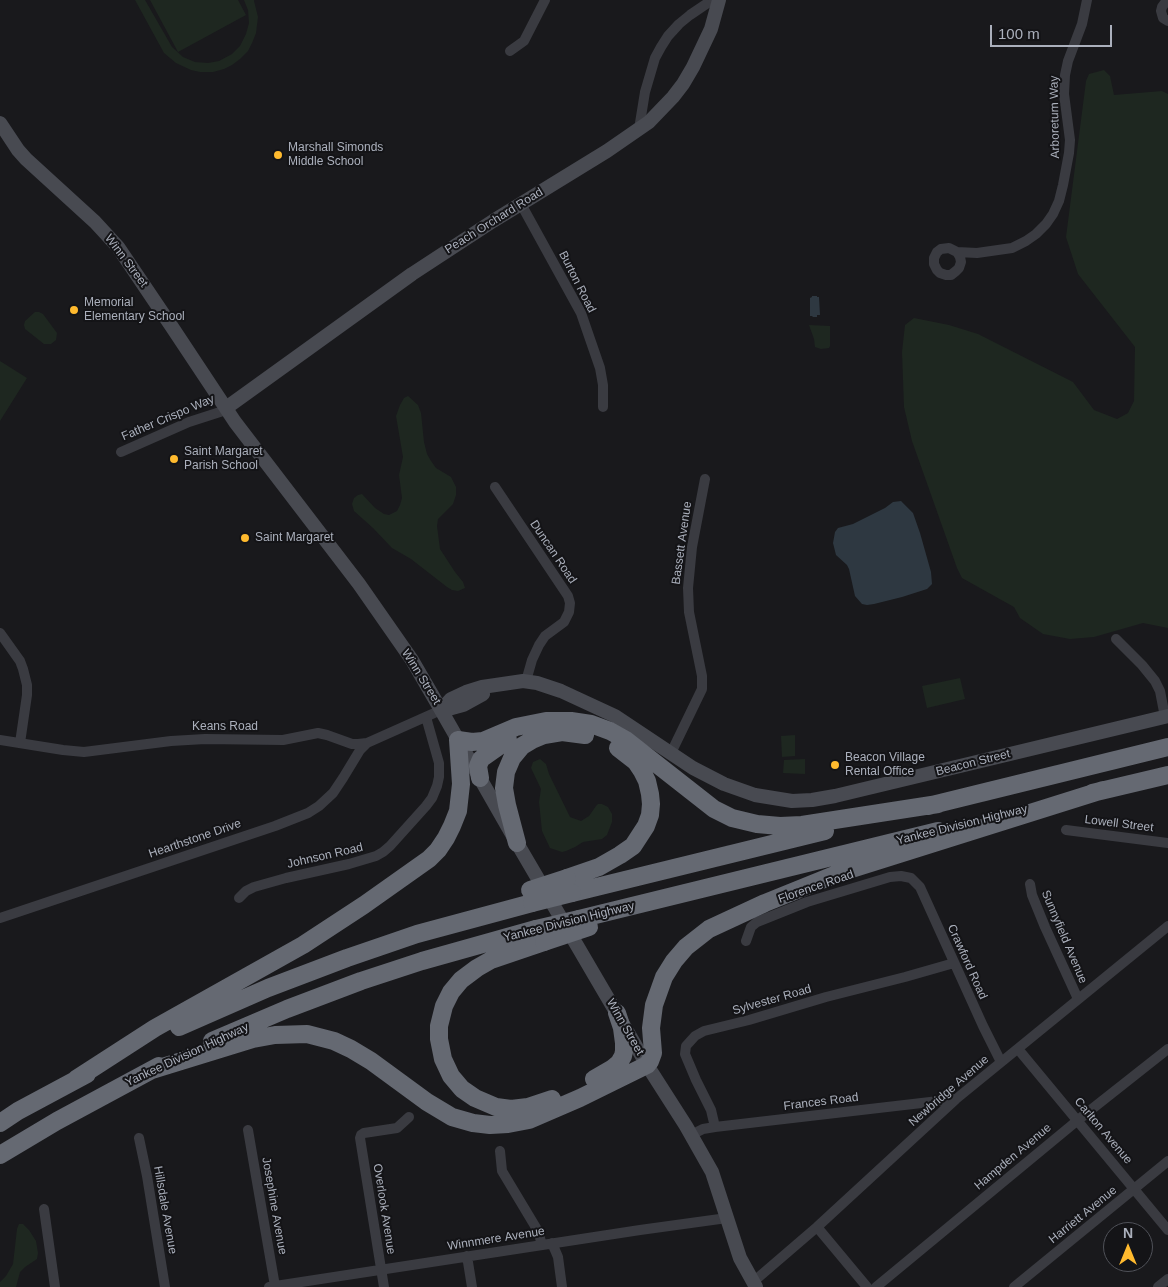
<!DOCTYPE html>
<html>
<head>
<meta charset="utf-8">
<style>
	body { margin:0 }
	#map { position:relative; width:1168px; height:1287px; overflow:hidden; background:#19191c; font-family:Arial,sans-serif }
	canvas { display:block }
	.north { position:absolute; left:1103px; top:1222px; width:50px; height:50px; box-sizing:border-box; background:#141417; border:1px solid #505259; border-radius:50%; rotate:0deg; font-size:14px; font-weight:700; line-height:20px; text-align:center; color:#abb0bc }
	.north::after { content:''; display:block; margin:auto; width:18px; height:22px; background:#ffba2e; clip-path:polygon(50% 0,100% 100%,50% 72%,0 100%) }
	.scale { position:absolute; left:990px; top:25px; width:122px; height:22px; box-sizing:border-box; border:2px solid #abb0bc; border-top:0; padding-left:6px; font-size:15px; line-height:18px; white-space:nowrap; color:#abb0bc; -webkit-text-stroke:4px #141417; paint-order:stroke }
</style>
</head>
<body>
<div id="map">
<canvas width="1168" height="1287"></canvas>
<div class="north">N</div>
<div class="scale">100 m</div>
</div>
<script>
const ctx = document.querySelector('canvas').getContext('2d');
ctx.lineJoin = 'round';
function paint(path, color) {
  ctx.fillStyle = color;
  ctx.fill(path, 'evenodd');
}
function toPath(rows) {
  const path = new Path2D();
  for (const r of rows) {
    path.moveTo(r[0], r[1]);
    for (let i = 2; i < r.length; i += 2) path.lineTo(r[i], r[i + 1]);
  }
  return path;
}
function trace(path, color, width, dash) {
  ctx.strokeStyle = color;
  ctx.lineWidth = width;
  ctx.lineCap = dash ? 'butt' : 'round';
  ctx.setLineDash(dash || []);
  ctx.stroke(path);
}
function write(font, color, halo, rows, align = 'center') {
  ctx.font = font + ' Arial,sans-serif';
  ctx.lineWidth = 4;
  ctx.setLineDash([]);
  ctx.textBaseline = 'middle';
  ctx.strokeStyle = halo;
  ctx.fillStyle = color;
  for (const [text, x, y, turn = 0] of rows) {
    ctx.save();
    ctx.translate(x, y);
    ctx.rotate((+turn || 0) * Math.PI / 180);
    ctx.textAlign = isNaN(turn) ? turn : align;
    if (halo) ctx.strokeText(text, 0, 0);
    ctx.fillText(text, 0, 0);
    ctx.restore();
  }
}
const green = toPath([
	[135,0,145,0,172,47,183,57,195,62,208,63,219,61,232,54,240,46,246,34,249,23,248,10,244,0,254,0,254,1,258,17,256,33,252,43,248,51,240,59,232,65,224,69,213,72,200,72,191,70,176,63,164,53],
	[150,0,238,0,246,15,178,52],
	[1104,70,1110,76,1114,95,1162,91,1168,94,1168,628,1143,623,1094,637,1070,639,1043,634,1020,618,1014,607,962,578,957,568,912,441,904,407,902,352,905,325,914,318,949,325,978,334,1073,382,1094,410,1117,419,1128,413,1134,401,1135,347,1078,274,1066,237,1086,81,1089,74],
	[35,312,39,312,43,314,57,333,56,340,51,344,44,344,25,329,24,325,25,321],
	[809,325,830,326,830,346,829,348,821,349,815,347,814,339],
	[0,361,27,378,0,421],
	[408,396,418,405,421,413,424,442,427,454,431,461,436,468,451,477,456,487,456,495,453,504,438,519,437,526,440,549,455,572,463,582,465,588,458,591,452,590,447,587,411,559,392,548,373,528,354,511,352,504,354,498,358,495,362,494,375,508,384,514,389,515,397,511,400,505,402,498,399,475,403,457,396,416,400,405,404,398],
	[960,678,965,699,927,708,922,686],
	[795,735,795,756,782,757,781,736],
	[540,759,546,764,549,774,570,817,581,821,589,816,596,806,598,804,602,804,608,807,612,814,612,822,607,835,602,839,583,842,575,847,566,851,562,852,550,848,542,831,539,802,541,789,531,768,533,762],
	[805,759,805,774,783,773,784,760],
	[19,1224,23,1224,29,1230,36,1241,38,1253,37,1259,25,1267,20,1272,16,1287,0,1287,0,1282,6,1276,13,1264,17,1229]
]);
const water = toPath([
	[812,296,817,296,817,297,819,297,820,315,817,315,817,317,813,317,812,316,810,316,810,298,812,297],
	[901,501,913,513,920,533,931,572,932,584,927,589,902,597,874,604,867,605,862,604,855,596,849,569,847,565,836,555,833,543,835,532,838,528,853,524,885,508,893,502]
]);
const street = toPath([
	[1167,0,1162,7,1161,11,1163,18,1168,21],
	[510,51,524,41,545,0],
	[639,129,645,92,655,58,661,47,668,36,679,24,690,15,712,0],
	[521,204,581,313,600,368,603,385,603,407],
	[957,252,960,257,961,262,959,268,956,271,951,275,946,275,940,273,937,270,934,264,934,258,937,252,941,249,949,248,957,252,977,253,1012,248,1026,241,1036,234,1046,224,1053,214,1059,201,1063,185,1069,153,1070,140,1064,94,1065,75,1068,61,1082,24,1087,0],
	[121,452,189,422,220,412,226,408],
	[495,487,568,596,570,603,569,612,564,622,545,636,539,645,532,660,526,681],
	[0,633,20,661,23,669,27,685,27,695,20,743],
	[1116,639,1142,665,1155,681,1160,691,1165,717],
	[0,740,63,750,84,752,171,741,205,739,283,740,318,733,327,735,352,744,358,744,367,743,441,710],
	[671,753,702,689,702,676,689,612,688,588,692,547,705,479],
	[1066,830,1168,843],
	[1030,884,1032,895,1045,927,1078,999],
	[239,898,246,891,254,887,286,878,349,864,376,856,383,852,390,846,426,806,432,798,437,786,439,777,439,763,426,717],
	[0,918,275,826,308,813,319,806,333,793,343,778,360,750,367,743],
	[746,941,751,927,757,922,807,902,890,877,901,876,911,878,920,887,983,1026,1001,1062],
	[1018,1049,1168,1230],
	[715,1127,711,1110,696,1080,685,1054,686,1046,695,1036,704,1031,749,1020,826,997,905,977,954,963],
	[248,1130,275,1286],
	[691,1135,703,1129,715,1127,956,1099],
	[139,1138,147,1176,165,1287],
	[500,1151,502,1171,538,1231,542,1245],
	[44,1209,55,1287],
	[817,1227,867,1287],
	[552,1243,558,1257,562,1287],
	[467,1256,472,1287],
	[753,1282,817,1227,956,1099,1168,926],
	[269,1287,640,1230,727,1218],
	[384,1287,360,1138,361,1135,364,1133,397,1128,409,1117],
	[876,1287,1078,1120,1168,1049],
	[1014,1287,1168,1161],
	[1158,1287,1168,1279]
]);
const secondary = toPath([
	[0,123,18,150,26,159,95,222,118,247,172,327,235,422,359,584,412,660,441,710,517,843,647,1065,686,1126,712,1172,740,1258,756,1287],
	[226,408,412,274,493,221,607,151,649,122,673,97,683,84,693,67,711,29,719,0],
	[441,710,451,699,466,692,482,687,523,681,537,683,561,691,615,716,693,768,724,784,755,795,792,801,812,800,835,796,1168,716],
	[441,710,452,708,463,705,483,694]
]);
const highway = toPath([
	[480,778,478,766,481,759,508,740],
	[1092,793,1168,775],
	[928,806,1168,747],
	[517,843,507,805,504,788,506,772,512,758,522,746,532,740,544,735,562,732,585,735],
	[567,878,599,867,620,855,633,846,646,826,650,815,651,804,650,794,647,781,642,771,636,762,618,748],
	[572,893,825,831],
	[579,919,938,831],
	[544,942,491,960,477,968,461,980,451,992,444,1006,439,1026,439,1039,443,1059,451,1076,462,1089,475,1098,496,1107,511,1109,528,1107,552,1099],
	[179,1027,268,988,347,958,417,934,532,903],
	[212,1041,287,1009,361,981,422,961,536,929],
	[149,1071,253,1039,275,1035,307,1034,334,1041,351,1049,371,1061,427,1102,452,1117,473,1123,490,1125,508,1124,529,1120,580,1098,647,1065,650,1061,653,1053,651,1028,654,1005,664,977,674,961,686,947,709,929,765,903,839,873,1103,790],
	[76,1079,155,1028,303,945,364,905,429,859,438,850,446,838,452,826,458,811,461,784,458,740,472,742,483,741,516,727,546,721,571,721,591,724,610,731,626,740,714,809,732,818,757,824,780,826,802,825,938,804],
	[594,1079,613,1068,619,1063,623,1056,624,1051,624,1043,622,1028,617,1013],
	[0,1123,18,1111,87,1074],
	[0,1155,57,1121,159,1066]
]);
const highwayBridge = toPath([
	[530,890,567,878],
	[532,903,572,893],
	[536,929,579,919],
	[544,942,589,927]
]);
const markers = [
	[278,155,5,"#ffba2e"],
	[74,310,5,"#ffba2e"],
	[174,459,5,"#ffba2e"],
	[245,538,5,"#ffba2e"],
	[835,765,5,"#ffba2e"]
];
const streetNames = [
	["Arboretum Way",1055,117,-91],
	["Peach Orchard Road",494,221,-32],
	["Winn Street",126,261,53],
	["Burton Road",577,282,63],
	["Father Crispo Way",168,418,-23],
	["Bassett Avenue",682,543,-82],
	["Duncan Road",553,552,56],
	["Winn Street",421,677,58],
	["Keans Road",225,727],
	["Beacon Street",973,763,-14],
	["Lowell Street",1119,824,7],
	["Yankee Division Highway",962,825,-14],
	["Hearthstone Drive",195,839,-19],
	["Johnson Road",325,856,-13],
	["Florence Road",816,887,-19],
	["Yankee Division Highway",569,922,-14],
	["Sunnyfield Avenue",1064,937,67],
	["Crawford Road",967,962,66],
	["Sylvester Road",772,1000,-16],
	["Winn Street",625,1027,60],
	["Yankee Division Highway",187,1055,-25],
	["Newbridge Avenue",949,1091,-41],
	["Frances Road",821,1102,-7],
	["Carlton Avenue",1103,1131,50],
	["Hampden Avenue",1013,1157,-40],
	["Josephine Avenue",274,1206,80],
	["Overlook Avenue",384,1209,81],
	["Hillsdale Avenue",165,1210,80],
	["Harriett Avenue",1083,1215,-39],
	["Winnmere Avenue",496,1239,-9]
];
const poiNames = [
	["Marshall Simonds",288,148],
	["Middle School",288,162],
	["Memorial",84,303],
	["Elementary School",84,317],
	["Saint Margaret",184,452],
	["Parish School",184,466],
	["Saint Margaret",255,538],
	["Beacon Village",845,758],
	["Rental Office",845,772]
];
paint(green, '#1e2720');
paint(water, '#2e3841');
trace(street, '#3a3b41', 10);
trace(secondary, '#484a51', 14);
trace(highway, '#656972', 18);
trace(highwayBridge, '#656972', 18);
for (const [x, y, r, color] of markers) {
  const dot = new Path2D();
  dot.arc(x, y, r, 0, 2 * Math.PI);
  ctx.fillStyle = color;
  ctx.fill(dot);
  trace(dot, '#141417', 2);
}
write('12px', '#abb0bc', '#141417', streetNames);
write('12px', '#abb0bc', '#141417', poiNames, 'left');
</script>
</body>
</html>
